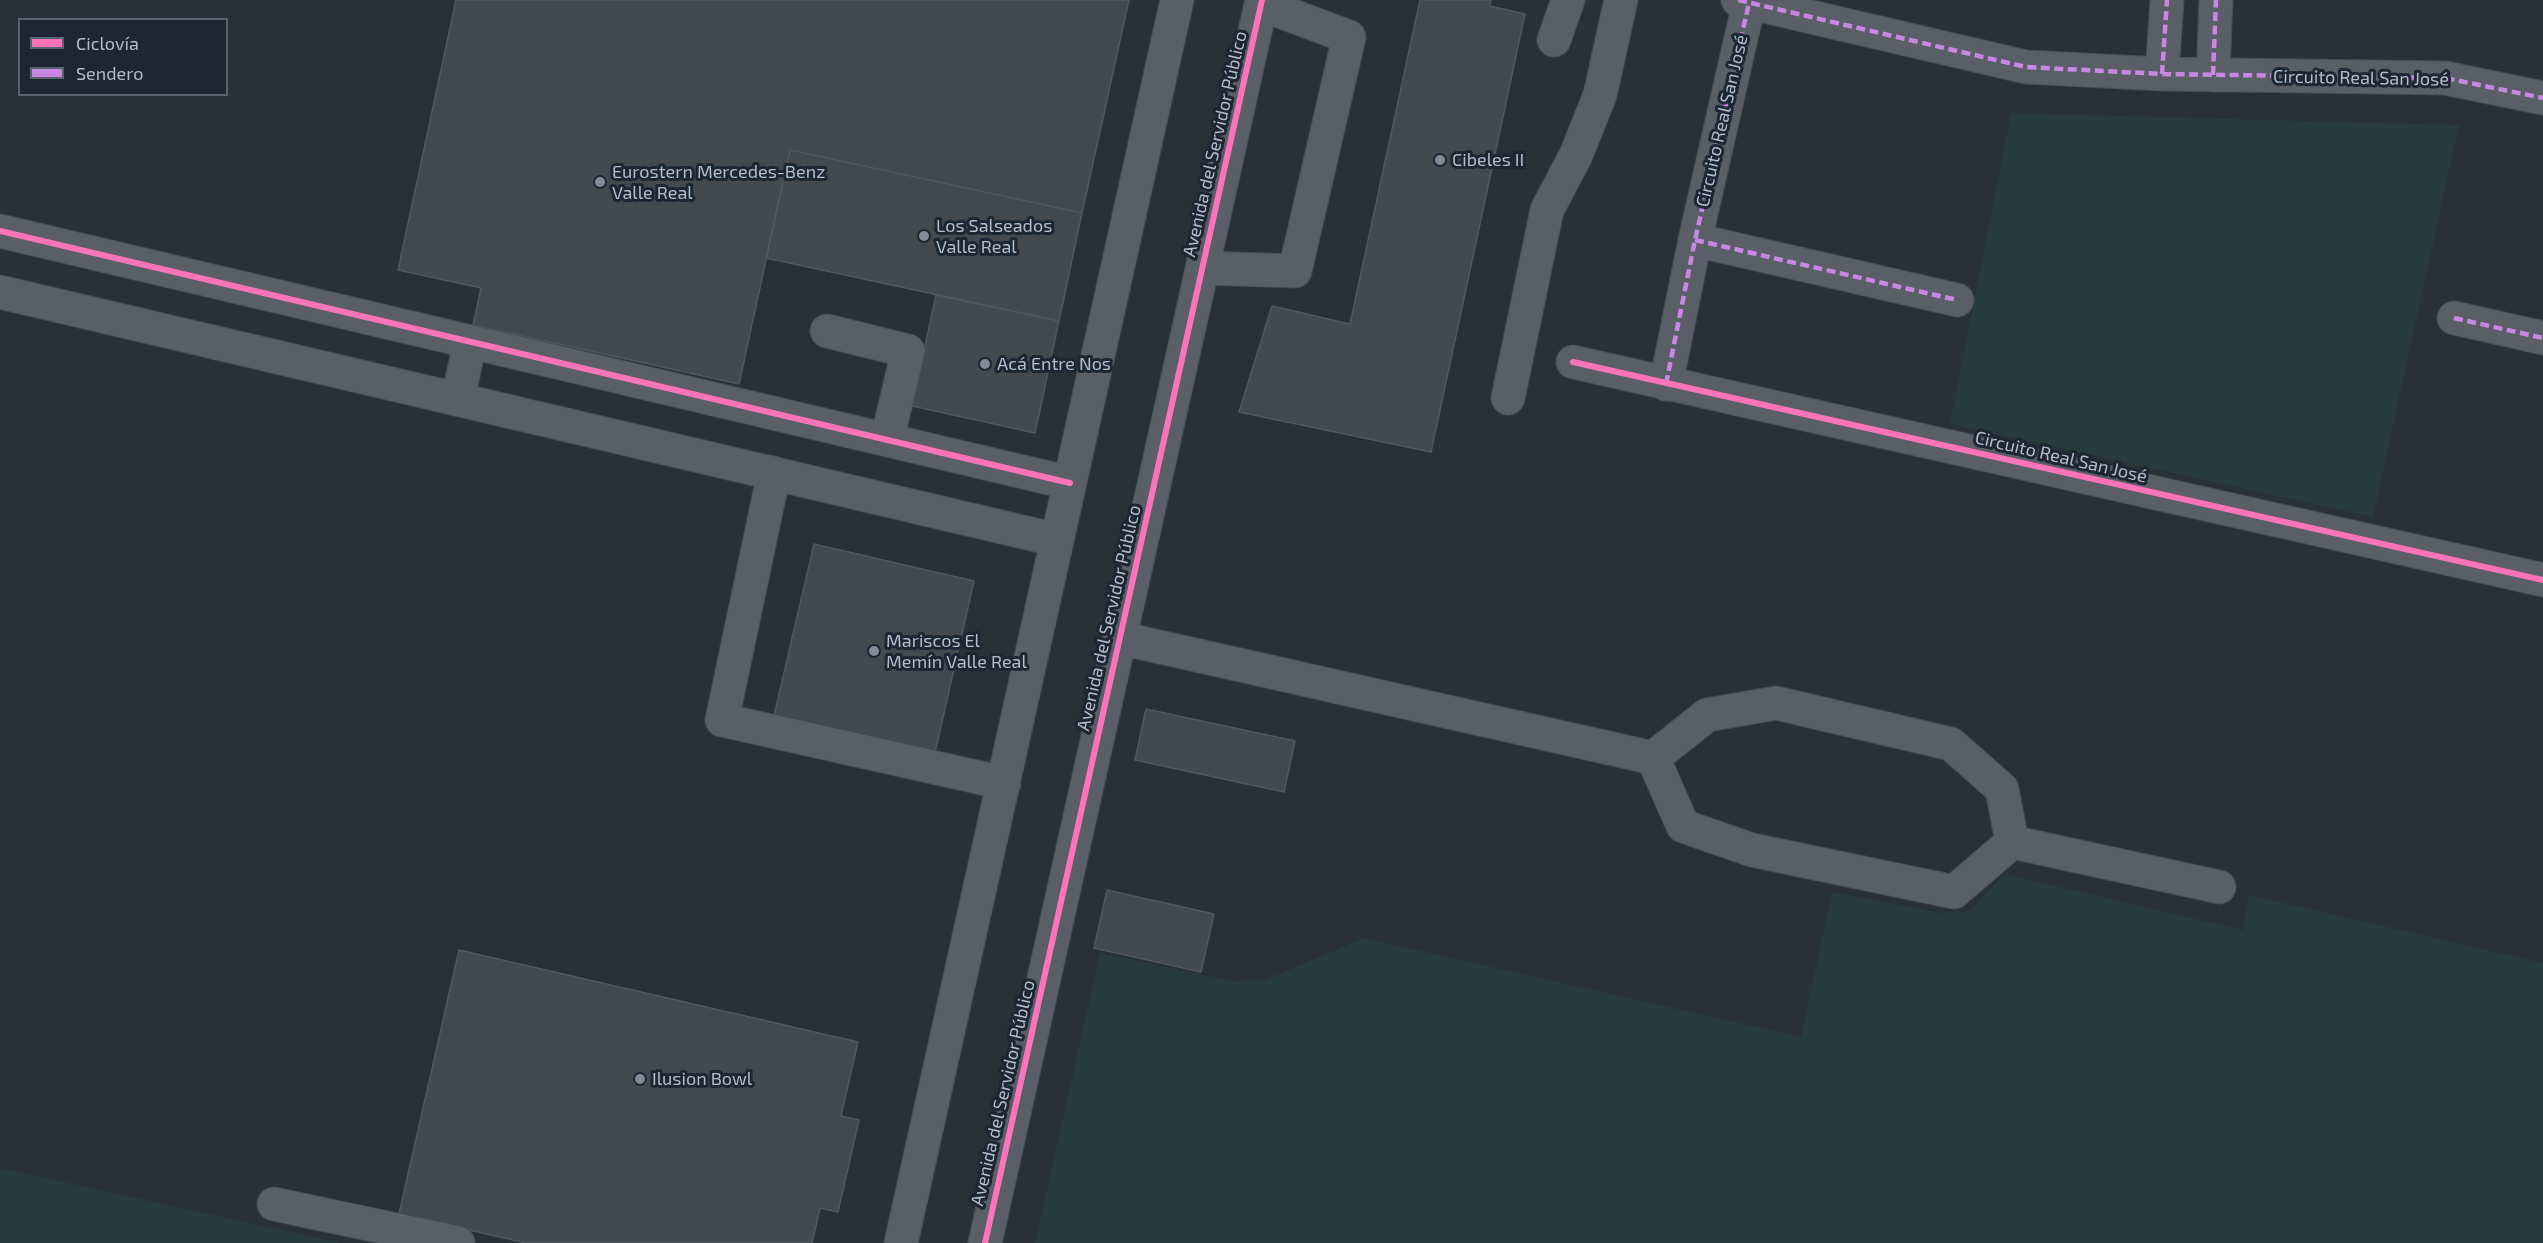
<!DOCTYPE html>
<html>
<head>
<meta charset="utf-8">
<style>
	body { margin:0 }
	#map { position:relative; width:2543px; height:1243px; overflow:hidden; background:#2a3038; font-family:"Exo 2",sans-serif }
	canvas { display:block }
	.legend { position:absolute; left:18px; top:18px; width:210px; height:78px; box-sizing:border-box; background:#1d2633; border:2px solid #59626f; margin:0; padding:8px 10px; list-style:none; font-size:18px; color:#b4bcc9 }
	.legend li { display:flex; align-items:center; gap:12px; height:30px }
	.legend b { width:30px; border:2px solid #59626f }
</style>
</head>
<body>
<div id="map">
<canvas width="2543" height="1243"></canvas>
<ul class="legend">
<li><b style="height:8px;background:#fb73b8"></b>Ciclovía</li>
<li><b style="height:8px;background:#c787e3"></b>Sendero</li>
</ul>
</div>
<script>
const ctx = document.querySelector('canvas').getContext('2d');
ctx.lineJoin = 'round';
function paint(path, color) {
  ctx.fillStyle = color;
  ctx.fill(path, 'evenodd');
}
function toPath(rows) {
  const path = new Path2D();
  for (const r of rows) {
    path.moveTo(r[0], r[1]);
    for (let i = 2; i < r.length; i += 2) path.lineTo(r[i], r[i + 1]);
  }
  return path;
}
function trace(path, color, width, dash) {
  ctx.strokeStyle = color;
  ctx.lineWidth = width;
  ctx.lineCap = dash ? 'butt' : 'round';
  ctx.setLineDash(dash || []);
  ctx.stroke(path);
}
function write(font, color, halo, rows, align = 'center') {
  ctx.font = font + ' "Exo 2",sans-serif';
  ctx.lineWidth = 6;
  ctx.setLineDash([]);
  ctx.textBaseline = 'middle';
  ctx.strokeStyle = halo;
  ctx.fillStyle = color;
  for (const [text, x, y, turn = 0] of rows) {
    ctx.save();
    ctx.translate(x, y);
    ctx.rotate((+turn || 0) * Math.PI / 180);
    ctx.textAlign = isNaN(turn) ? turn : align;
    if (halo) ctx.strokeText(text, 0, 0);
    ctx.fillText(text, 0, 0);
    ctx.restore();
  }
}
const green = toPath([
	[2011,113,2459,125,2373,517,1950,424],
	[2004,874,2243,930,2249,895,2543,963,2543,1243,1035,1243,1100,953,1232,981,1265,980,1364,938,1801,1037,1832,892,1941,913,1970,911],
	[0,1168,341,1243,0,1243]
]);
const building = toPath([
	[456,0,1129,0,1082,213,790,150,739,384,473,325,481,288,398,270,456,0],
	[1420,0,1491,0,1490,6,1525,14,1431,452,1239,412,1272,306,1350,324,1420,0],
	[790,150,1082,213,1059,321,766,258,790,150],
	[936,295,1059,321,1035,433,912,406,936,295],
	[814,544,974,581,934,757,773,720,814,544],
	[1146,709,1295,741,1284,792,1135,760,1146,709],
	[1107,890,1214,914,1201,972,1094,948,1107,890],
	[459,950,858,1042,841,1116,859,1120,838,1212,820,1208,812,1243,526,1243,399,1214,459,950]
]);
const minor = toPath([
	[1738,0,2026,67,2162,74,2445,78,2543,98],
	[1554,40,1568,0],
	[2162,74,2167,0],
	[2213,75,2216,0],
	[0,231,1070,483],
	[1695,240,1957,300],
	[1203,268,1295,271,1349,37,1261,4],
	[0,292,1057,540],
	[2454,318,2543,338],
	[827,331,908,351,887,440],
	[1573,362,2543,580],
	[1666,384,1695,240,1749,3],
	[1508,398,1547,210,1576,155,1600,95,1621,0],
	[458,399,470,342],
	[774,473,722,720,1004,783],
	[1120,638,1653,758],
	[1653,758,1707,715,1776,703,1951,744,2002,789,2012,842],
	[1653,758,1683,826,1752,850,1954,892,2012,842],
	[2012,842,2219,887],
	[274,1204,458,1243],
	[901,1243,1177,0],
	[985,1243,1262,0]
]);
const quiet = toPath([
	[1738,0,2026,67,2162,74,2445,78,2543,98],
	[2162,74,2167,0],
	[2213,75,2216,0],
	[1695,240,1957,300],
	[2454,318,2543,338],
	[1666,384,1695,240,1749,3]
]);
const cycleway = toPath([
	[0,231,1070,483],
	[1573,362,2543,580],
	[985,1243,1262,0]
]);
const markers = [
	[1440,160,6,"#848b96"],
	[600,182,6,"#848b96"],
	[924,236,6,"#848b96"],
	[985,364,6,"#848b96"],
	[874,651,6,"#848b96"],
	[640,1079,6,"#848b96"]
];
const streetNames = [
	["Circuito Real San José",2361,78,1],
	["Circuito Real San José",1722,121,-77],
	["Avenida del Servidor Público",1215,144,-77],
	["Circuito Real San José",2061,457,13],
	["Avenida del Servidor Público",1109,618,-77],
	["Avenida del Servidor Público",1003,1093,-77]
];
const poiNames = [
	["Cibeles II",1452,160],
	["Eurostern Mercedes-Benz",612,172],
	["Valle Real",612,193],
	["Los Salseados",936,226],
	["Valle Real",936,247],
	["Acá Entre Nos",997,364],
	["Mariscos El",886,641],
	["Memín Valle Real",886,662],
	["Ilusion Bowl",652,1079]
];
paint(green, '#273a3e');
paint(building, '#444950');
trace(building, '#52575f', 1.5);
trace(minor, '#484c53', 35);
trace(minor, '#5a5e66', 33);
trace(quiet, '#c787e3', 4.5, [9, 4.5]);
trace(cycleway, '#fb73b8', 6);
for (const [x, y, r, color] of markers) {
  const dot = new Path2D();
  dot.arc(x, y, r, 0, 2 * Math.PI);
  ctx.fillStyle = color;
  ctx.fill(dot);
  trace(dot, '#1d2633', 2);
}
write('18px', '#b4bcc9', '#1d2633', streetNames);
write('18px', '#b4bcc9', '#1d2633', poiNames, 'left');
</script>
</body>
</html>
